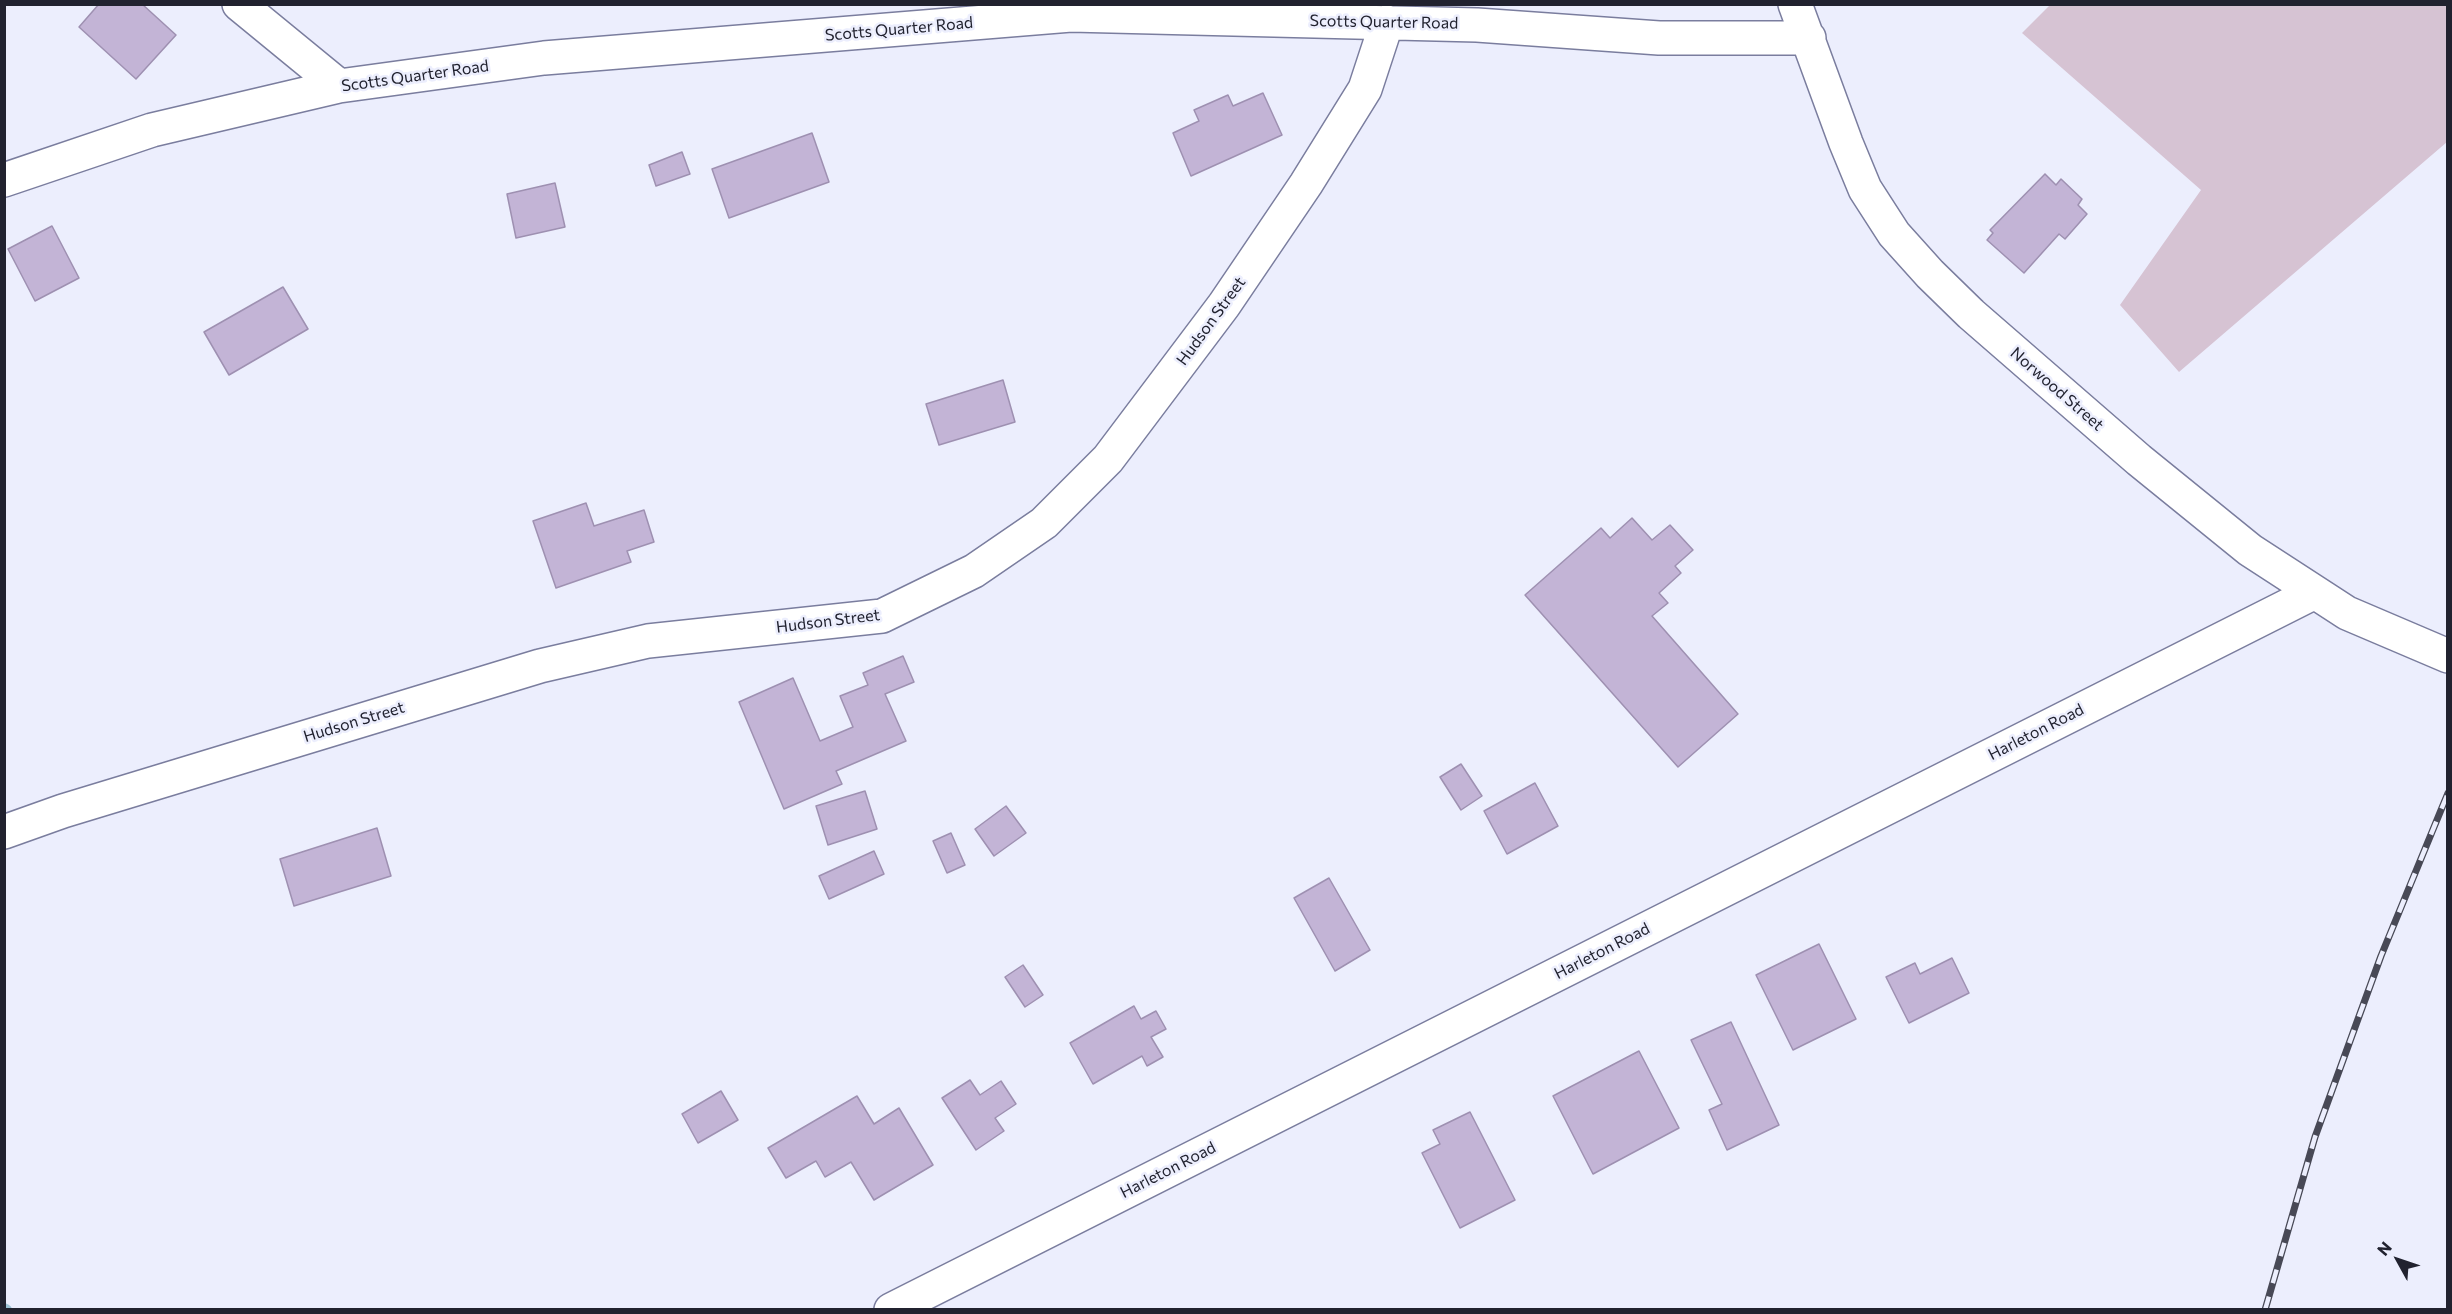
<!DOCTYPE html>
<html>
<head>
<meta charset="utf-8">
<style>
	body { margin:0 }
	#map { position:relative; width:2452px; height:1314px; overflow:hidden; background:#eceefd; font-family:Commissioner,sans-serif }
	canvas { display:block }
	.frame { position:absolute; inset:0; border:6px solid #21222f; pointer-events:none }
	.north { position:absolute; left:2368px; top:1230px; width:60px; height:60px; -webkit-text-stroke:4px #eceefd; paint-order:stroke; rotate:310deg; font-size:16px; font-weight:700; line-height:24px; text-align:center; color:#21222f }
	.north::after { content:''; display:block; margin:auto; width:21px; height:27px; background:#21222f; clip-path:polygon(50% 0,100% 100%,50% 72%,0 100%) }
</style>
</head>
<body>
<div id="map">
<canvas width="2452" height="1314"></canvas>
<div class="frame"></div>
<div class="north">N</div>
</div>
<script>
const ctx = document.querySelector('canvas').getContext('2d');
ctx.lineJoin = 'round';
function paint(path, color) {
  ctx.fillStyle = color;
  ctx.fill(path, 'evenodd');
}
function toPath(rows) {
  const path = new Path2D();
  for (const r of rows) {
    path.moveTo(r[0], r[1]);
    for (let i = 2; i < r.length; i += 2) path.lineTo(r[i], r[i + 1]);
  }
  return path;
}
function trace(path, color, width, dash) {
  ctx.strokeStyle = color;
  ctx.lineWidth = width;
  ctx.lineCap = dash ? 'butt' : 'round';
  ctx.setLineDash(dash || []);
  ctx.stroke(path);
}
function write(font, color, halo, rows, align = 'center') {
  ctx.font = font + ' Commissioner,sans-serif';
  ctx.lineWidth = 5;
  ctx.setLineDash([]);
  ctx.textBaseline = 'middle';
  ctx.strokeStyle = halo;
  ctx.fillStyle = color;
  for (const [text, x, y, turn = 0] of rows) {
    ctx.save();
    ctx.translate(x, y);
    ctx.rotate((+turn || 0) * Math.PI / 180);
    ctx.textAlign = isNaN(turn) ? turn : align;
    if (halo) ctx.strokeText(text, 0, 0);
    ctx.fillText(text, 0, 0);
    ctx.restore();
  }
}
const green = toPath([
	[2051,4,2447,5,2447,142,2179,372,2120,305,2201,190,2022,33]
]);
const stream = toPath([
	[4,1309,6,1310]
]);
const building = toPath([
	[99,4,142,4,176,35,136,79,79,27,99,4],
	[1263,93,1282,135,1191,176,1173,133,1199,121,1194,110,1228,95,1233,106,1263,93],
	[812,133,829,182,729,218,712,169,812,133],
	[682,152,690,174,656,186,649,165,682,152],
	[2045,174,2056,185,2061,179,2082,199,2078,205,2087,214,2065,239,2059,234,2024,273,1987,240,1993,233,1990,230,2045,174],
	[555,183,565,227,516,238,507,194,555,183],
	[52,226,79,278,35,301,8,249,52,226],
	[283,287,308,329,229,375,204,332,283,287],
	[1003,380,1015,422,939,445,926,404,1003,380],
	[586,503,594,526,644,510,654,542,627,551,631,562,556,588,533,521,586,503],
	[1632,518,1652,540,1670,525,1693,550,1675,566,1681,573,1659,593,1668,603,1652,616,1738,714,1678,767,1525,595,1601,528,1610,538,1632,518],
	[903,656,914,682,885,694,906,741,836,771,842,784,784,809,739,702,793,678,820,741,853,727,840,696,868,685,863,673,903,656],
	[1461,764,1482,796,1461,810,1440,777,1461,764],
	[1535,783,1558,826,1507,854,1484,811,1535,783],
	[865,791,877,829,828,845,816,806,865,791],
	[1006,806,1026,833,994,856,975,829,1006,806],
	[377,828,391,876,294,906,280,859,377,828],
	[951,833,965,865,947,873,933,841,951,833],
	[874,851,884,874,829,899,819,876,874,851],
	[1329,878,1370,950,1335,971,1294,898,1329,878],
	[1819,944,1856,1019,1793,1050,1756,975,1819,944],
	[1952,958,1969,993,1909,1023,1886,977,1915,963,1920,974,1952,958],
	[1023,965,1043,995,1025,1007,1005,977,1023,965],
	[1134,1006,1141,1019,1156,1011,1166,1029,1151,1037,1163,1057,1147,1066,1142,1056,1093,1084,1070,1043,1134,1006],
	[1731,1022,1779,1125,1727,1150,1709,1110,1722,1104,1691,1040,1731,1022],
	[1639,1051,1679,1128,1593,1174,1553,1096,1639,1051],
	[970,1080,980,1095,1001,1081,1016,1104,995,1118,1004,1131,976,1150,942,1098,970,1080],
	[721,1091,738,1120,698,1143,682,1114,721,1091],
	[857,1096,874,1124,899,1108,933,1165,874,1200,851,1162,825,1177,816,1161,786,1178,768,1148,857,1096],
	[1470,1112,1515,1200,1460,1228,1422,1153,1440,1144,1433,1130,1470,1112]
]);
const minor = toPath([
	[239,4,339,86],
	[1795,4,1846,143,1865,189,1894,234,1930,274,1971,314,2139,460,2250,550,2347,613,2448,656],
	[4,180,152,130,339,86,544,58,1071,15,1477,25,1659,38,1809,38],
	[4,832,63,811,540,666,648,641,882,616,974,571,1044,523,1108,459,1224,305,1306,184,1365,89,1387,22],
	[891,1310,2313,593]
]);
const rail = toPath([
	[2265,1310,2315,1137,2381,956,2448,793]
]);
const streetNames = [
	["Scotts Quarter Road",1384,22,1],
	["Scotts Quarter Road",899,29,-5],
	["Scotts Quarter Road",415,76,-8],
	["Hudson Street",1211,321,-54],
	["Norwood Street",2057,389,41],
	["Hudson Street",828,621,-7],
	["Hudson Street",354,722,-17],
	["Harleton Road",2036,732,-27],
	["Harleton Road",1602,951,-27],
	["Harleton Road",1168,1170,-27]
];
paint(green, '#d6c3d3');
trace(stream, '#9cc2d5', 12);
paint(building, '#c3b4d6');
trace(building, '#9e90b1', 1.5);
trace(minor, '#7a7d9e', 36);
trace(minor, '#fff', 33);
trace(rail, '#484956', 7);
trace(rail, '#eceefd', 4.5, [14]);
write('16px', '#21222f', '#eceefd', streetNames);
</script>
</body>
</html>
